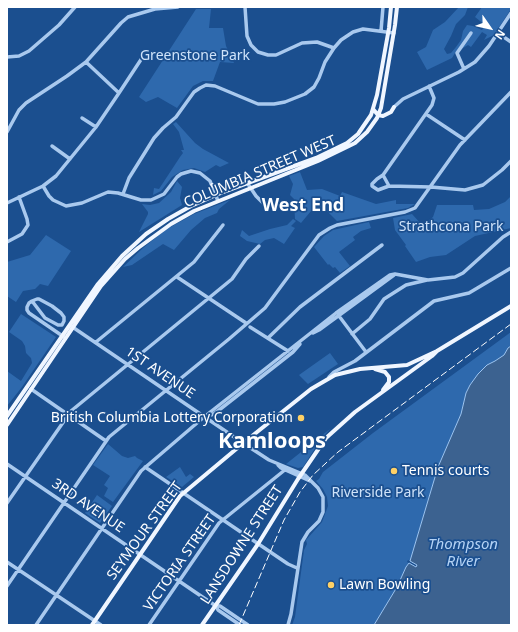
<!DOCTYPE html>
<html>
<head>
<meta charset="utf-8">
<style>
	body { margin:0 }
	#map { position:relative; width:518px; height:632px; overflow:hidden; background:#1b4f8f; font-family:"Noto Sans",sans-serif }
	canvas { display:block }
	.frame { position:absolute; inset:0; border:8px solid #fff; pointer-events:none }
	.north { position:absolute; left:470px; top:8px; width:40px; height:40px; -webkit-text-stroke:3px #1b4f8f; paint-order:stroke; rotate:124deg; font-size:11px; font-weight:700; line-height:16px; text-align:center; color:#fff }
	.north::after { content:''; display:block; margin:auto; width:14px; height:18px; background:#fff; clip-path:polygon(50% 0,100% 100%,50% 72%,0 100%) }
</style>
</head>
<body>
<div id="map">
<canvas width="518" height="632"></canvas>
<div class="frame"></div>
<div class="north">N</div>
</div>
<script>
const ctx = document.querySelector('canvas').getContext('2d');
ctx.lineJoin = 'round';
function paint(path, color) {
  ctx.fillStyle = color;
  ctx.fill(path, 'evenodd');
}
function toPath(rows) {
  const path = new Path2D();
  for (const r of rows) {
    path.moveTo(r[0], r[1]);
    for (let i = 2; i < r.length; i += 2) path.lineTo(r[i], r[i + 1]);
  }
  return path;
}
function trace(path, color, width, dash) {
  ctx.strokeStyle = color;
  ctx.lineWidth = width;
  ctx.lineCap = dash ? 'butt' : 'round';
  ctx.setLineDash(dash || []);
  ctx.stroke(path);
}
function write(font, color, halo, rows, align = 'center') {
  ctx.font = font + ' "Noto Sans",sans-serif';
  ctx.lineWidth = 3.5;
  ctx.setLineDash([]);
  ctx.textBaseline = 'middle';
  ctx.strokeStyle = halo;
  ctx.fillStyle = color;
  for (const [text, x, y, turn = 0] of rows) {
    ctx.save();
    ctx.translate(x, y);
    ctx.rotate((+turn || 0) * Math.PI / 180);
    ctx.textAlign = isNaN(turn) ? turn : align;
    if (halo) ctx.strokeText(text, 0, 0);
    ctx.fillText(text, 0, 0);
    ctx.restore();
  }
}
const green = toPath([
	[459,7,468,7,465,15,456,24,451,36,444,49,447,54,451,53,456,47,461,40,463,31,467,25,473,26,482,30,485,25,475,17,482,7,511,7,511,9,494,35,484,40,487,35,482,32,471,47,468,45,455,53,452,58,427,70,417,52,426,47,433,30,445,22],
	[196,9,211,9,209,28,223,28,226,46,234,63,220,62,213,81,203,81,193,86,177,108,158,97,146,102,139,97],
	[176,122,195,143,203,149,229,163,220,167,216,165,205,172,194,168,183,170,172,177,161,191,153,195,154,188,159,189,180,157,183,153,181,150,184,150,179,132,173,124],
	[300,172,307,190,322,189,340,196,342,192,376,204,396,200,396,204,415,204,408,208,337,221,325,209,316,205,301,223,295,219,294,199,290,195,293,184,289,176],
	[177,181,182,187,180,198,182,205,139,232,148,214,148,212,142,204,150,205,159,203,171,192],
	[511,196,511,228,475,236,446,255,430,257,416,262,405,246,406,245,395,230,393,218,412,214,422,225,433,217,437,205,473,205,474,210,489,209,505,202],
	[230,200,219,209,217,213,205,218,191,230,174,250,163,244,132,265,123,267,143,248,165,230,194,214],
	[293,219,296,221,291,226,295,228,284,244,274,238,265,240,260,244,247,241,240,236,242,230,249,236,270,229,287,225],
	[369,222,371,228,361,231,353,237,355,240,339,252,350,266,340,273,335,267,333,268,329,264,328,265,314,247,324,236,333,230],
	[46,235,71,251,48,286,40,284,35,289,23,291,16,302,7,296,7,262,30,255],
	[21,314,56,337,22,387,7,406,7,371,21,381,32,363,31,358,26,353,25,346,22,341,9,332],
	[511,332,511,346,508,348,504,355,495,361,487,365,470,385,466,393,461,414,438,467,410,561,417,565,408,560,407,562,409,563,406,567,397,587,374,625,292,625,295,617,304,550,307,544,306,540,322,522,328,506,327,497,323,489,316,481,319,479,323,472,373,433],
	[330,353,338,364,308,384,299,375],
	[330,429,321,439,303,467,298,468,286,464],
	[108,444,122,456,128,458,135,456,137,458,143,461,113,502,104,496,108,488,104,485,110,476,93,465],
	[180,467,186,477,190,474,194,477,182,487,166,477],
	[97,495,112,506,100,523,85,513]
]);
const water = toPath([
	[511,346,511,625,374,625,397,587,406,567,409,563,416,567,417,565,410,561,438,467,461,414,466,393,470,385,478,374,487,365,495,361,504,355,508,348,511,346]
]);
const minor = toPath([
	[245,7,247,36,251,45,258,52,268,55,276,55,302,43,317,42,334,48],
	[381,31,383,7],
	[498,33,511,42],
	[7,57,19,56,29,51,59,25,75,7],
	[464,69,457,53,471,33],
	[119,93,142,58],
	[394,107,403,99,459,72,475,62,489,46,511,13],
	[426,114,465,140],
	[82,118,96,127],
	[7,132,19,110,26,103,67,76,86,62,121,23,128,17,155,9,178,7],
	[52,146,70,159],
	[383,175,389,186,431,187,465,190,483,185,502,170,511,161],
	[248,184,256,196,268,208],
	[43,186,49,196,53,200,66,206,82,203,108,192,118,193,141,200,151,200,164,194,177,177,181,174,191,171,200,173,210,181,218,201],
	[389,186,378,190,372,186,372,184,377,179,383,175,432,105,434,98,429,86],
	[123,194,129,178,154,138,163,128,176,117,194,92,200,88,206,85,215,86,258,104,274,104,285,102,305,94,314,87,319,78,325,62,334,48,341,40,353,32,363,29,394,33],
	[7,203,43,186,56,176,96,127,119,93,86,62],
	[7,242,22,234,28,225,27,219,19,197],
	[177,277,246,323],
	[32,301,45,318,58,325,62,325,64,321,64,317,61,313,52,306,39,299,37,299,32,301,29,303,27,307,27,310,29,313,64,337],
	[339,316,366,352],
	[71,326,243,443,269,460,305,475,318,488,323,497,323,512,319,521,308,532,302,542,291,614,288,625],
	[250,327,288,351],
	[313,333,319,330,394,275],
	[352,334,370,319,384,299,406,285,427,280],
	[268,338,300,307,382,245],
	[96,342,194,262,223,225],
	[329,377,334,372,355,361,434,301,469,293,511,268],
	[31,389,106,441],
	[207,416,214,414,293,352,300,344],
	[7,464,198,594,216,606,220,606,248,625],
	[278,465,281,468,310,481],
	[145,467,288,564,297,568],
	[7,503,71,411,232,279,246,259,259,246],
	[7,562,101,625],
	[7,586,109,437,229,339,265,308,319,235,330,228,337,225,405,212,415,208,460,145,511,92],
	[216,606,218,610,240,625],
	[36,625,141,471,204,417,336,313,390,275,395,274,428,280,455,277,463,273,503,237,511,232],
	[149,625,219,523,286,469,289,469]
]);
const major = toPath([
	[373,109,378,115,383,116,391,112,394,107],
	[212,185,223,192],
	[375,369,385,372,389,377,389,382,383,390],
	[7,416,98,284,122,256,146,234,168,219,191,206,223,192,316,158,347,143,358,134,371,115,377,95,389,28,391,7],
	[7,425,101,286,125,259,138,248,171,224,194,211,318,161,349,146,355,143,367,132,377,118,381,108,395,25,397,7],
	[92,625,180,496,247,440,311,389,335,375,360,369,407,365,437,351],
	[202,625,258,544,298,479,326,438,355,412,432,356,437,351,511,306]
]);
const rail = toPath([
	[239,625,284,520,300,492,313,475,338,452,511,324]
]);
const markers = [
	[301,418,4,"#ffd166"],
	[394,471,4,"#ffd166"],
	[331,585,4,"#ffd166"]
];
const parkNames = [
	["Greenstone Park",195,56],
	["Strathcona Park",451,227],
	["Riverside Park",378,493]
];
const streetNames = [
	["COLUMBIA STREET WEST",260,172,-23],
	["1ST AVENUE",160,373,34],
	["3RD AVENUE",88,506,34],
	["SEYMOUR STREET",145,531,-54],
	["LANSDOWNE STREET",242,545,-57],
	["VICTORIA STREET",180,563,-55]
];
const poiNames = [
	["British Columbia Lottery Corporation",293,418,"right"],
	["Tennis courts",402,471],
	["Lawn Bowling",339,585]
];
const waterNames = [
	["Thompson",463,545],
	["River",463,562]
];
const districtNames = [
	["West End",303,206]
];
const townNames = [
	["Kamloops",272,442]
];
paint(green, '#2e69ad');
paint(water, '#3c6290');
trace(water, '#9cc4f0', 1);
trace(minor, '#a9c9ee', 3.5);
trace(major, '#f0f6ff', 4);
trace(rail, '#fff', 1, [7, 3]);
for (const [x, y, r, color] of markers) {
  const dot = new Path2D();
  dot.arc(x, y, r, 0, 2 * Math.PI);
  ctx.fillStyle = color;
  ctx.fill(dot);
  trace(dot, '#1b4f8f', 1.5);
}
write('14px', '#cfe3fa', '#1b4f8f', parkNames);
write('14px', '#fff', '#1b4f8f', streetNames);
write('14px', '#fff', '#1b4f8f', poiNames, 'left');
write('italic 15px', '#b5d3f5', '#1b4f8f', waterNames);
write('bold 18px', '#fff', '#1b4f8f', districtNames);
write('bold 22px', '#fff', '#1b4f8f', townNames);
</script>
</body>
</html>
